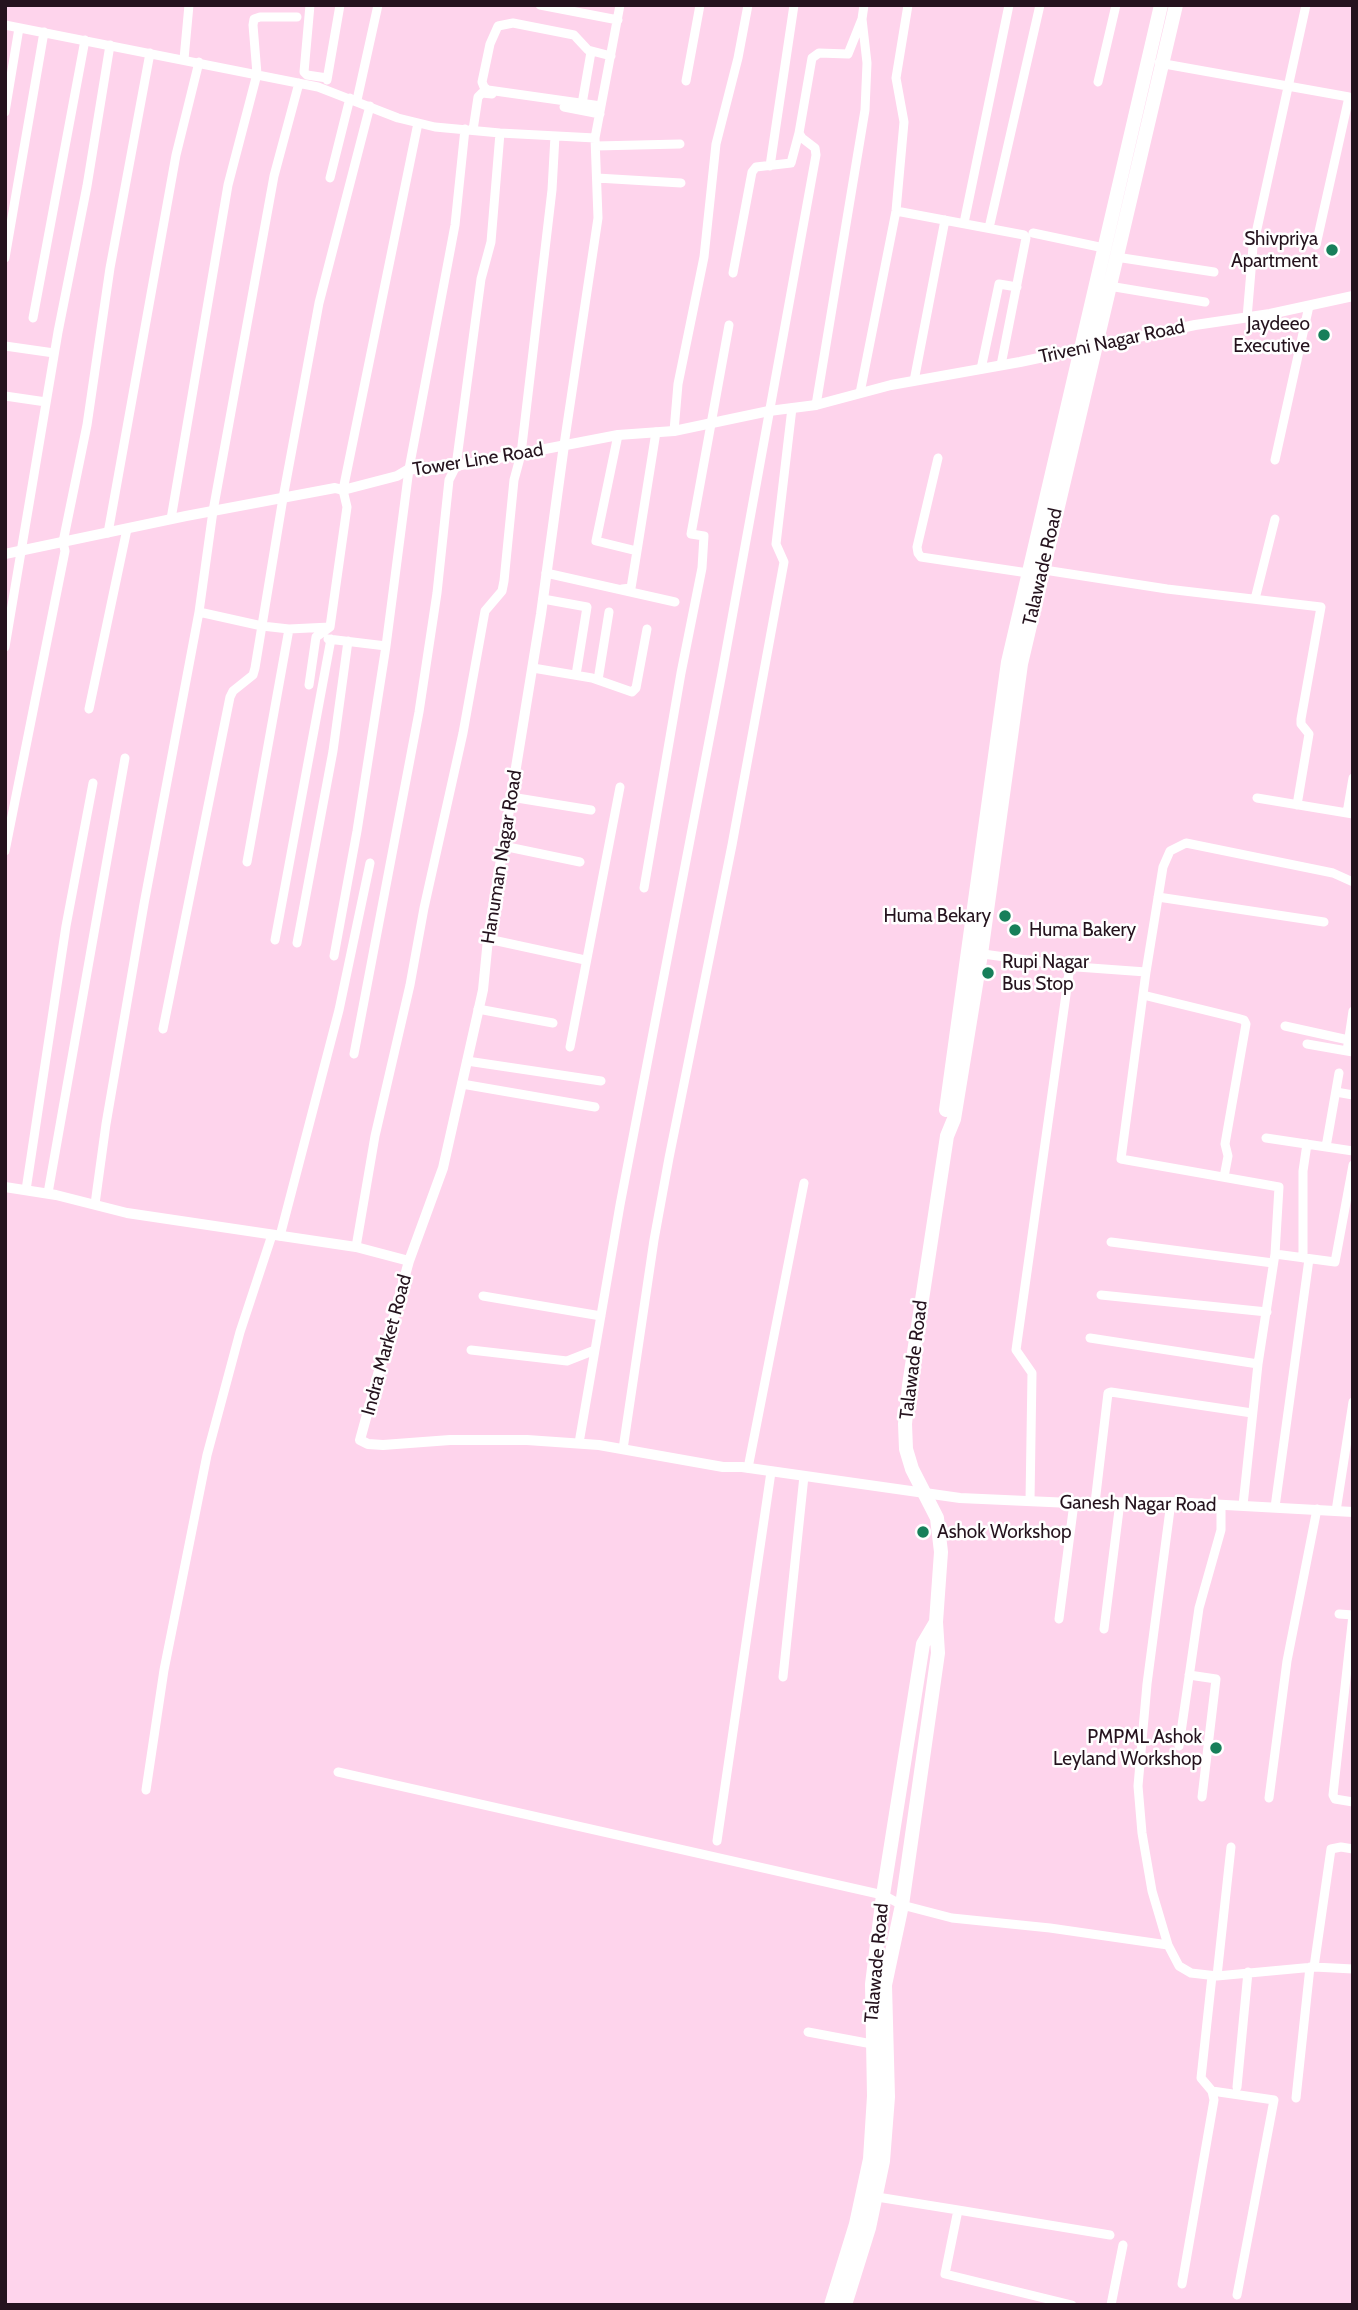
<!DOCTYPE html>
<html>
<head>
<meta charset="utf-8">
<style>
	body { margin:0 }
	#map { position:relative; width:1358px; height:2310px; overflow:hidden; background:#fed4ec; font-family:Cabin,sans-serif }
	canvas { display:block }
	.frame { position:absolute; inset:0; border:7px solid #25131e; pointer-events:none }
</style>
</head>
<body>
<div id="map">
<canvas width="1358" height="2310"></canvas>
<div class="frame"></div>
</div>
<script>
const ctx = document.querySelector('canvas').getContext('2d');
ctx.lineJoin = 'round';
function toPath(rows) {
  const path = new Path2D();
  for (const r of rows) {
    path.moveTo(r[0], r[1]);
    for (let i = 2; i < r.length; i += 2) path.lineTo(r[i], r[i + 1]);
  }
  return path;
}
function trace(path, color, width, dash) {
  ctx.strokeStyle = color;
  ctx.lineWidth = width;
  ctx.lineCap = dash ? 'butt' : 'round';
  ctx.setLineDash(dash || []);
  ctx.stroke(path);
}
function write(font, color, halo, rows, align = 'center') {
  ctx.font = font + ' Cabin,sans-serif';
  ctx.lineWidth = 5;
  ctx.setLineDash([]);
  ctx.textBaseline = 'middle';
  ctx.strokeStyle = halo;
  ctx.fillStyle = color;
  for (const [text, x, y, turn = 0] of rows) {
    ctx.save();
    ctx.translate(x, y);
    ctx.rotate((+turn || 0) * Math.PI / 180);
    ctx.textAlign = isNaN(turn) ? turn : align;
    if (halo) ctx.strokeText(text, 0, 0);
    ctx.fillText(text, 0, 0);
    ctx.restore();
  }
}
const minor = toPath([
	[310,5,304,72,307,75,327,78],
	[540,5,618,20],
	[5,25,318,87,398,118,435,127,500,133,595,138],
	[184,59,189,5],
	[1159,63,1349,97,1316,245],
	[327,80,340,5],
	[686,81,700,5],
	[1098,82,1116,5],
	[357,100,378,5],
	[582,104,591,52],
	[601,106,488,90,484,87,482,82,490,44,498,26,513,23,574,35,588,50,611,56],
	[564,107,600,114],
	[5,112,19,28],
	[473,130,478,97,482,93,492,94],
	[596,146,680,144],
	[770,166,794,5],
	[330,178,350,98],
	[597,178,681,183],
	[896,211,1024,235,1026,238,1001,365],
	[964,223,1009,5],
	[989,228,1040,5],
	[1033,233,1104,248],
	[1116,257,1214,272],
	[5,258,44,32],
	[733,273,752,172,756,167,791,163,799,133],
	[1109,286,1205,302],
	[33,318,85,40],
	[1247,318,1253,247,1306,5],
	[5,346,54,353],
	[981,369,999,284,1017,287],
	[914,381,945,220],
	[860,393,896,211,904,122,896,78,908,5],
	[5,396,46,402],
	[816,405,865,110,867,63,862,19,864,5],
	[674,431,678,384,704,257,716,144,738,58,748,5],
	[618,435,596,541,637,551,656,432],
	[564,445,598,218,595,138,620,5],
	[938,458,917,547,918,553,921,557,1028,573],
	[1275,460,1309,306],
	[171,519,228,185,257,74,253,25,254,19,260,17,297,17],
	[108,533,176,155,199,62],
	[1038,569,1167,589,1321,607,1301,719,1301,724,1309,734,1297,805],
	[546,573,675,602],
	[622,589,631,588,637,551],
	[543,599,587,607,576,675],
	[1255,599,1275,519],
	[199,612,262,626,289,629,330,627,316,637,309,685],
	[330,627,347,507,343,490,418,123],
	[328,639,386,646],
	[5,647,58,332,87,186,110,45],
	[533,668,592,678,632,692,636,688,647,629],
	[598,680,609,612],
	[89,709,127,529],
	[511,797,591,810],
	[1257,798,1353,814],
	[1347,813,1353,778],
	[503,846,580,862],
	[5,851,65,551,63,542,87,425,110,268,150,53],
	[247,862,289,629],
	[644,888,681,673,702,568,704,536,691,534,729,325],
	[1158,897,1324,922],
	[488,939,585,960],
	[275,940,331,639],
	[297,943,333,751,348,641],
	[976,953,1077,967,1146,972,1163,867,1170,851,1186,843,1333,873,1353,882],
	[334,956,357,831,386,646,409,469,455,225,465,129],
	[1146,972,1121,1159,1279,1187,1275,1254,1258,1364,1243,1505],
	[1143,995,1237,1018,1244,1020,1246,1024,1225,1144,1228,1156,1224,1177],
	[478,1009,553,1023],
	[1353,1011,1347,1051,1353,1052],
	[1285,1026,1353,1041],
	[163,1029,230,697,233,691,253,675,255,668,283,498,319,303,370,106],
	[1307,1044,1347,1051],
	[570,1047,620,787],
	[354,1054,419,712,437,593,449,480,456,466,481,279,491,242,500,133],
	[467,1061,601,1081],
	[462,1084,595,1107],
	[1336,1092,1353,1095],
	[1266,1138,1353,1151],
	[1326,1147,1339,1073],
	[26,1190,66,926,93,783],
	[48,1193,125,758],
	[95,1204,106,1124,144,904,199,612,213,511,274,176,299,83],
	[280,1236,339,1010,370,863],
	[1111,1242,1273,1263],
	[356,1247,375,1136,410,985,424,908,463,733,485,611,502,591,504,581,514,480,521,454,552,190,555,136],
	[1275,1254,1335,1262,1353,1165],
	[1303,1258,1303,1171,1307,1144],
	[1101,1295,1267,1312],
	[483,1296,601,1316],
	[1090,1338,1258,1364],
	[471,1350,567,1361,595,1350],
	[579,1443,620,1205,722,673,816,155,815,148,802,138,799,133,812,58,819,53,848,54,862,19],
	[623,1449,654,1240,669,1158,732,845,784,562,776,544,792,408],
	[748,1468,804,1183],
	[1030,1501,1032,1373,1016,1350,1070,966],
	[1095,1503,1108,1393,1111,1392,1252,1413],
	[1275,1507,1309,1259],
	[1336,1511,1353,1402],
	[1339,1614,1353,1615,1333,1795,1335,1799,1353,1802],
	[1059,1619,1074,1503],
	[1104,1629,1120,1502],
	[1189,1675,1216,1679,1202,1797],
	[783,1677,804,1476],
	[1179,1746,1199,1608,1221,1530,1221,1505],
	[338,1772,883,1895,902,1905,952,1918,1050,1928,1168,1945,1179,1966,1191,1973,1217,1976,1314,1967,1353,1969],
	[146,1790,164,1670,207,1455,240,1332,272,1235],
	[1269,1798,1287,1661,1317,1509],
	[717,1841,771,1472],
	[1168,1945,1152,1891,1142,1833,1138,1786,1147,1684,1171,1502],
	[1314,1967,1331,1849,1341,1847,1353,1849],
	[1217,1976,1231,1847],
	[808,2032,872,2044],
	[1237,2087,1248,1972],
	[1212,2091,1274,2100,1237,2295],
	[1296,2098,1310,1967],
	[871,2196,958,2210,945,2274,1072,2305],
	[958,2210,1110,2235],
	[1182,2284,1214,2100,1212,2091,1201,2078,1212,1976],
	[1111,2305,1123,2245]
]);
const tertiary = toPath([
	[564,445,541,614,488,939,483,990,443,1168,409,1261,360,1440,368,1444,383,1445,450,1440,527,1440,599,1445,723,1467,742,1467,960,1498,1071,1503,1171,1502,1353,1512],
	[5,554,186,516,335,488,343,490,397,476,409,469,432,470,467,464,618,435,674,431,769,411,816,405,891,385,1020,362,1195,325,1270,314,1353,296],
	[5,1187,56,1195,127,1213,356,1247,409,1261]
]);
const primary = toPath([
	[946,1110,1008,662,1161,5],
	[831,2305,856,2224,870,2159,874,2096,872,1984,883,1895,923,1644,936,1622],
	[845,2305,869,2228,883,2161,888,2097,885,1985,902,1905,938,1653,936,1622,941,1552,937,1518,912,1469,906,1449,905,1424,909,1385,947,1136,954,1119,981,954,1021,664,1176,5]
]);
const markers = [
	[1332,250,7,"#177f5a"],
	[1324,335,7,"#177f5a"],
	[1005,916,7,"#177f5a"],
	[1015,930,7,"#177f5a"],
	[988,973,7,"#177f5a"],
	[923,1532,7,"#177f5a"],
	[1216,1748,7,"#177f5a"]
];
const poiNames = [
	["Shivpriya",1318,239],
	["Apartment",1318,261],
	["Jaydeeo",1310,324],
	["Executive",1310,346],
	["Huma Bekary",991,916],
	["Huma Bakery",1029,930,"left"],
	["Rupi Nagar",1002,962,"left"],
	["Bus Stop",1002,984,"left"],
	["Ashok Workshop",937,1532,"left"],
	["PMPML Ashok",1202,1737],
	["Leyland Workshop",1202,1759]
];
const streetNames = [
	["Triveni Nagar Road",1112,342,-12],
	["Tower Line Road",478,460,-9],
	["Talawade Road",1043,567,-77],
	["Hanuman Nagar Road",502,857,-81],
	["Indra Market Road",387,1345,-75],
	["Talawade Road",914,1360,-83],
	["Ganesh Nagar Road",1138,1504,1],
	["Talawade Road",877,1963,-85]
];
trace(minor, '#fff', 9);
trace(tertiary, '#fff', 10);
trace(primary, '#fff', 14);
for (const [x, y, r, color] of markers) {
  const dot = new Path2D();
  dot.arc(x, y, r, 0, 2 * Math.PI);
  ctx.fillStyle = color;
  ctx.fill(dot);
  trace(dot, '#fff', 2.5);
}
write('19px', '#25131e', '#fff', poiNames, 'right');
write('19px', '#25131e', '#fff', streetNames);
</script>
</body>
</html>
